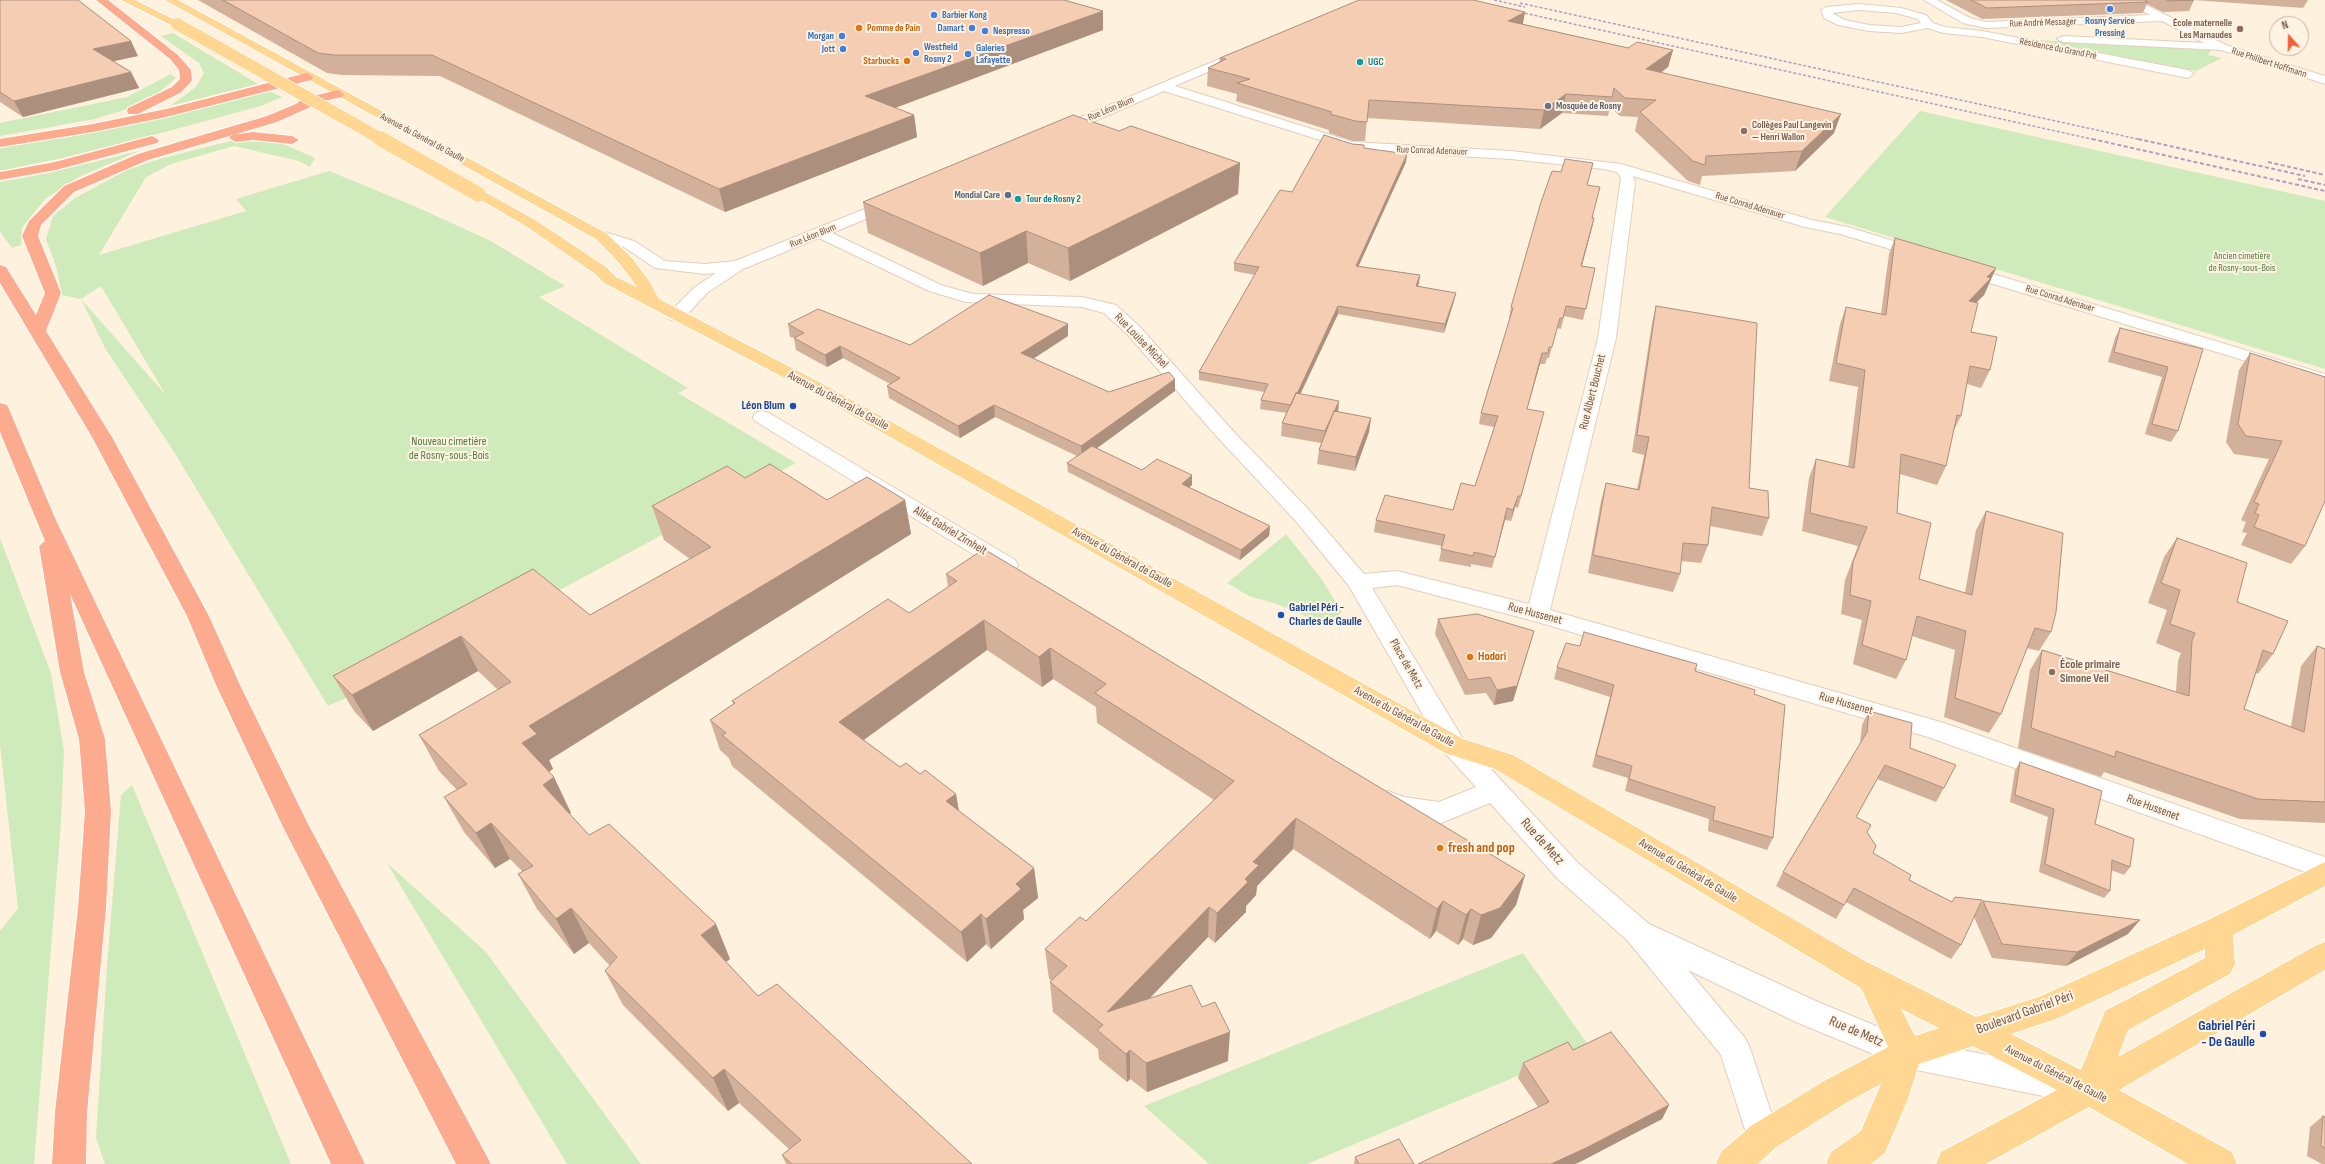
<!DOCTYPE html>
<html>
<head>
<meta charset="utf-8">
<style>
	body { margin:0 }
	#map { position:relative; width:2325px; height:1164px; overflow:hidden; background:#fef1dd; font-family:"Sofia Sans Condensed",sans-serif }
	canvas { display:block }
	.north { position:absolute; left:2269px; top:16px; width:40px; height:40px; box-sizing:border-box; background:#fff4e4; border:1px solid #c7b4a4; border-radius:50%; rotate:340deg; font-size:11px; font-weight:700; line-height:16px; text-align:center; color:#745544 }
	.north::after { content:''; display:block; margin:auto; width:14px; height:18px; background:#f16138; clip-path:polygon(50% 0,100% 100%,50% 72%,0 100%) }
</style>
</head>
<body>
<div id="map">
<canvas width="2325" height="1164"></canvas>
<div class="north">N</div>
</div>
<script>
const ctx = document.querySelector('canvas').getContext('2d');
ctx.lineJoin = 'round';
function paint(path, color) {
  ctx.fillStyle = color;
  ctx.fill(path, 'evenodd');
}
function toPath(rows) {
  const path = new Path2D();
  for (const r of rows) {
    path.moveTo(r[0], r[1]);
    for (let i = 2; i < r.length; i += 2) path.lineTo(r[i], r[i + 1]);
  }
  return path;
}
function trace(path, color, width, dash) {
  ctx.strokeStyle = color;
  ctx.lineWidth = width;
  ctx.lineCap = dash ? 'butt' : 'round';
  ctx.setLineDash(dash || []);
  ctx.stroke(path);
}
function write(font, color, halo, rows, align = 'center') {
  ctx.font = font + ' "Sofia Sans Condensed",sans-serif';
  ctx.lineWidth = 4;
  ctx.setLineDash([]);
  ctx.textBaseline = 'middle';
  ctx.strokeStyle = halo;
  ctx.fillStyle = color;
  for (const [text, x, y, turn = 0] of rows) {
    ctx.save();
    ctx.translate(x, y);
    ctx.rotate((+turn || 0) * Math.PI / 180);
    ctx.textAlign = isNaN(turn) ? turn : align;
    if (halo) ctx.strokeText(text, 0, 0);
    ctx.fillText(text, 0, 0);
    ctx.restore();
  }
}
const green = toPath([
	[173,33,258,84,170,106,196,87,204,73,199,63,161,36],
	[2036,40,2209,49,2211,50,2208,55,2222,58,2196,71],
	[171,74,176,78,156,95,127,109,95,119,0,136,0,123,127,97],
	[269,91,282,97,261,106,150,136,62,158,0,171,0,148,80,135],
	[1920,111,2325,201,2325,369,1825,217],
	[234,140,281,143,315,158,310,167,299,161,234,146,171,164,146,177,99,255,246,211,236,199,329,171,412,205,491,241,565,286,539,297,688,388,678,393,796,463,409,671,328,706,171,447,105,348,81,299,62,295,56,266,46,239,53,216,75,198,127,170,163,158],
	[101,286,164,392,164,393,81,299],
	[139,151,79,177,45,199,22,228,21,245,12,248,0,232,0,182,49,173],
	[1286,534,1320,577,1342,612,1327,625,1277,604,1249,596,1227,583],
	[0,538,51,673,64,751,61,822,34,1164,0,1164,0,931,18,908,0,745],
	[132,785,291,1164,105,1164,96,1138,107,966,121,795],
	[387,863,486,952,641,1164,567,1164],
	[1523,953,1589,1046,1307,1164,1209,1164,1144,1106]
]);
const minor = toPath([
	[1924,0,1937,0,1970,18,1986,22,2150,15,2123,0,2136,0,2226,45,2325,76,2325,84,2221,50,2063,42,2057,39,2063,36,2204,43,2162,21,1986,28,1963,23,1924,0],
	[1859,4,1901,8,1926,15,1933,23,1945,27,1982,31,2188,70,2194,74,2188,78,1982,37,1943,33,1928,28,1901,33,1869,31,1838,25,1824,18,1821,10,1826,7,1859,4],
	[1859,10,1896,13,1918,19,1921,23,1901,27,1869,25,1845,20,1832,13,1859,10],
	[1236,52,1242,56,1240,58,1175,86,1353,142,1511,151,1621,164,1812,220,1848,227,1897,242,1926,254,1928,257,1926,260,1914,260,1887,248,1840,234,1805,227,1633,176,1635,183,1616,338,1550,610,1944,723,2325,857,2325,879,1928,737,1534,621,1397,585,1372,588,1463,739,1578,863,1649,924,1818,1002,1908,1039,2067,1071,2078,1075,2083,1086,2078,1097,2067,1101,1907,1068,1796,1022,1688,970,1745,1038,1750,1048,1779,1137,1775,1148,1763,1153,1751,1148,1721,1055,1708,1039,1627,940,1558,879,1490,803,1441,823,1399,817,1379,808,1375,801,1379,794,1388,791,1404,797,1439,802,1476,787,1445,753,1349,586,1295,520,1219,439,1127,334,1104,313,1082,307,966,302,929,291,819,238,743,269,707,293,682,320,676,321,670,320,668,316,670,312,695,287,716,273,705,274,655,268,624,247,596,239,593,236,601,231,634,241,665,261,705,264,735,261,887,200,897,200,899,203,897,206,832,233,941,285,973,294,1082,297,1116,305,1139,326,1233,431,1309,510,1364,574,1397,571,1529,604,1598,338,1621,178,1617,172,1604,169,1511,159,1352,150,1164,91,1065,134,1060,135,1053,131,1055,128,1236,52],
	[1963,265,2325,374,2325,385,1957,273,1955,270,1957,267,1963,265],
	[762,411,769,413,1015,560,1018,565,1015,570,1007,572,999,570,755,421,753,417,755,413,762,411]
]);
const major = toPath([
	[121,0,135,0,183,24,181,26,173,26,121,0],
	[165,0,178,0,606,233,632,258,650,282,659,299,823,384,1463,739,1513,755,1865,961,1976,1017,2039,997,2208,920,2325,862,2325,886,2233,935,2235,965,2230,974,2128,1030,2118,1057,2315,946,2325,942,2325,970,2119,1090,2232,1152,2237,1164,2188,1164,2089,1107,1986,1164,1936,1164,1941,1152,2057,1090,1973,1046,1919,1064,1907,1101,1885,1153,1871,1164,1826,1164,1831,1152,1861,1131,1881,1084,1846,1103,1775,1148,1758,1164,1716,1164,1721,1152,1751,1126,1824,1081,1888,1047,1861,988,1495,769,1445,753,811,392,604,283,594,273,527,227,471,194,473,191,483,191,537,221,606,267,616,277,637,287,620,264,596,239,165,0],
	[2205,949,2205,958,2105,1011,2081,1070,2011,1034,2056,1019,2205,949],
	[1901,1009,1939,1028,1915,1036,1901,1009]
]);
const highway = toPath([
	[96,0,108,0,178,55,191,70,192,80,190,83,180,93,138,114,128,114,127,111,128,108,172,87,180,79,179,70,170,59,96,0],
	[307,73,313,77,311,80,166,117,93,132,0,147,0,139,93,124,166,109,307,73],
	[338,90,344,94,342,97,324,101,277,122,148,160,74,192,41,225,38,236,61,293,46,331,112,437,209,616,240,685,308,824,491,1164,456,1164,283,827,216,685,187,616,92,437,0,283,0,265,6,267,36,315,45,293,22,236,29,221,64,186,138,154,267,116,298,103,300,99,338,90],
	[253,132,292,136,299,140,292,144,253,140,236,142,229,138,231,135,253,132],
	[152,136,159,140,157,143,56,170,0,180,0,172,55,162,152,136],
	[0,403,7,405,9,409,55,518,365,1164,331,1164,70,594,84,672,105,739,111,811,106,908,87,1112,86,1164,52,1164,55,1112,78,908,85,811,79,739,60,672,39,546,45,541,0,432,0,403]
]);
const railFar1 = toPath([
	[1494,0,1525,7],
	[1520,3,2142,140],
	[1515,11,2096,140]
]);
const rail = toPath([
	[2092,139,2325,191],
	[2138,139,2305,176],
	[2268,162,2325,175],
	[2298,179,2325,185]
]);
const majorBridgeFar1 = toPath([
	[177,24,383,140]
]);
const majorBridge = toPath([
	[381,139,478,194]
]);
const wall = toPath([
	[0,0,138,56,113,61,131,72,139,88,23,117,0,102],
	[198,0,1064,0,1103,30,895,108,914,115,917,137,725,212,440,76,342,75,327,73],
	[1946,0,2308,0,2303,8,2194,0,2189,11,2163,12,2147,4,2143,13,1982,19],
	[1523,24,1628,48,1673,50,1668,67,1661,73,1834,133,1795,171,1702,176,1700,185,1688,181,1635,131,1638,117,1620,116,1610,107,1608,116,1562,113,1540,129,1367,118,1365,141,1353,141,1329,133,1329,130,1236,101,1237,94,1207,86,1208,68,1219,62,1220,58],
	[1119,131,1240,163,1238,194,1070,281,1028,263,983,286,868,233,863,202],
	[1364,148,1406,162,1358,266,1420,275,1418,286,1456,293,1454,301,1444,333,1338,314,1300,394,1338,412,1371,418,1369,432,1355,471,1317,464,1319,450,1321,443,1281,436,1282,423,1287,413,1260,409,1261,400,1264,392,1199,380,1199,372,1255,275,1234,271,1234,263,1292,192],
	[1593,163,1587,185,1593,218,1594,218,1582,266,1595,268,1583,320,1564,316,1561,329,1557,328,1549,358,1547,358,1545,364,1540,364,1527,409,1541,423,1518,508,1515,507,1511,521,1505,520,1492,568,1471,564,1471,567,1439,561,1442,546,1374,532,1376,520,1453,510,1475,486,1494,427,1479,424,1481,413,1510,318,1509,318,1511,307,1561,172],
	[1895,238,1996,268,1984,295,1976,302,1971,332,1990,370,1981,388,1967,384,1961,416,1953,432,1946,466,1937,485,1900,474,1897,513,1919,579,1965,593,1976,530,1986,511,2051,632,2039,651,2027,648,2001,714,1989,733,1944,717,1955,650,1912,636,1906,660,1896,679,1853,664,1862,620,1841,614,1845,580,1858,546,1802,531,1809,478,1816,459,1848,467,1858,387,1829,381,1840,324,1846,307,1881,314,1889,254],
	[1656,306,1749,488,1769,518,1762,536,1710,526,1708,545,1701,563,1681,561,1680,574,1673,592,1588,573,1601,501,1606,483,1637,489,1644,455,1632,452,1652,323],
	[788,324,910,345,1068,336,1033,359,1109,392,1175,391,1097,448,1142,470,1192,485,1189,487,1270,526,1269,536,1240,560,1068,472,1067,463,1077,456,995,417,960,438,889,398,887,386,890,384,843,358,827,367,796,350,794,338,790,337],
	[2120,328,2203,349,2178,431,2171,442,2145,434,2162,377,2108,362,2115,338],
	[2250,353,2325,377,2305,546,2291,564,2241,545,2247,533,2242,532,2246,522,2241,520,2269,459,2234,454,2226,442,2239,370],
	[745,478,827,500,905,500,911,534,549,760,553,769,549,772,571,813,569,814,589,835,730,959,726,962,758,996,972,1164,786,1164,782,1155,789,1149,739,1103,728,1111,623,1005,605,971,610,966,589,943,574,954,537,909,518,874,523,872,510,859,495,868,464,832,444,797,457,790,439,771,419,735,498,690,478,671,373,731,354,711,333,676,533,569,590,615,690,559,664,540,652,506],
	[2177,538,2237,602,2273,654,2258,674,2256,673,2244,709,2291,727,2301,666,2317,646,2325,649,2325,823,2240,819,2104,772,2101,777,2018,748,2030,670,2042,650,2176,692,2178,661,2181,653,2156,643,2167,610,2148,603,2164,557],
	[946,574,1525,875,1516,905,1491,938,1473,945,1463,939,1458,945,1436,931,1430,939,1293,849,1257,886,1256,895,1246,906,1246,912,1215,943,1208,937,1150,998,1228,1061,1147,1092,1130,1079,1127,1082,1099,1059,1098,1049,1053,1012,1050,982,1052,981,1049,979,1045,949,1086,921,1214,800,1097,723,1096,707,1053,679,1042,687,987,650,864,740,900,767,920,774,956,794,959,811,1034,868,1038,898,1023,910,1024,919,991,949,986,944,967,962,732,766,729,758,720,750,710,720,733,704,732,701,909,613,948,587],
	[1438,619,1534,631,1513,701,1494,705,1486,693,1465,695,1435,634],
	[1580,646,1695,671,1754,694,1773,838,1767,850,1708,831,1709,819,1625,791,1628,778,1592,767,1610,697,1554,679,1557,667],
	[1869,711,1910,748,1944,788,1936,802,1877,779,1856,817,1867,832,1873,853,1909,880,1952,902,1979,906,1983,901,2128,934,2066,966,1992,958,1974,917,1961,945,1951,959,1846,902,1836,919,1776,886,1783,872,1860,744,1862,725],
	[2020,762,2095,824,2130,867,2124,875,2111,870,2110,891,2104,898,2039,872,2048,817,2010,802,2015,770],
	[1573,1050,1669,1105,1662,1119,1575,1164,1418,1164,1538,1107,1518,1078,1523,1063],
	[2323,1116,2325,1117,2325,1164,2322,1164,2307,1156,2310,1127],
	[1355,1157,1414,1164,1354,1164]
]);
const shadedWall = toPath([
	[1103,11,1103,30,868,118,865,96],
	[1525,12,1522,29,1508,21],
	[131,41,138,56,101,64,93,49],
	[1673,50,1668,67,1641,87,1646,69],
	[131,72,139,88,23,117,14,101],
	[1566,94,1562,113,1540,129,1544,110],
	[1841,114,1834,133,1795,171,1802,151],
	[914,115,917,137,725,212,719,189],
	[1407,154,1406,162,1355,274,1356,266],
	[1240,163,1238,194,1070,281,1068,248],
	[1594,218,1592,228,1579,276,1581,266],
	[1026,231,1028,263,983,286,980,253],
	[1996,268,1984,295,1961,318,1969,301,1987,277],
	[1420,275,1419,283,1415,294,1416,286],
	[1456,293,1454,301,1444,333,1445,324],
	[1338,306,1338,314,1291,414,1291,405],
	[1068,324,1068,336,1022,366,1021,353],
	[840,346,843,358,827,367,825,355],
	[1542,353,1540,364,1524,420,1527,409],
	[1175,379,1175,391,1082,459,1081,446],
	[1339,401,1338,414,1323,444,1325,431],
	[994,405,995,417,960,438,958,426],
	[1544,412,1541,423,1518,508,1521,496],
	[1371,418,1369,432,1355,471,1356,457],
	[1192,475,1192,485,1182,493,1182,484],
	[1518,496,1515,507,1511,521,1513,510],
	[905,500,911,534,549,760,553,769,539,778,522,743,529,726],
	[1507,508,1505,520,1492,568,1495,557],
	[1270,526,1269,536,1240,560,1241,550],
	[984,620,987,650,847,752,839,722],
	[1534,631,1513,701,1494,705,1497,690],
	[461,636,478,671,373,731,352,695],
	[1050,648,1053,679,1042,687,1039,657],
	[554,777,571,813,560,820,543,785],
	[956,794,961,824,946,801],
	[1296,818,1293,849,1257,886,1256,895,1246,906,1246,912,1215,943,1217,913,1245,879,1253,862],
	[491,823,510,859,495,868,476,833],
	[1034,868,1038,898,1023,910,1024,919,991,949,986,919,1016,884],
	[1525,875,1516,905,1491,938,1473,945,1481,915],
	[1443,901,1436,931,1430,939,1437,909],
	[1209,907,1208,937,1110,1040,1107,1012],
	[571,908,589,943,574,954,556,919],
	[1471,909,1463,939,1458,945,1466,915],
	[981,914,986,944,967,962,961,932],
	[2140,920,2128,934,2066,966,2077,952],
	[716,924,730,959,715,970,701,935],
	[1230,1032,1228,1061,1147,1092,1146,1063],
	[1130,1050,1130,1079,1127,1082,1126,1054],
	[724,1069,739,1103,728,1111,713,1078],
	[1669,1105,1662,1119,1580,1162,1575,1164,1551,1164]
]);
const building = toPath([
	[0,0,78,0,131,41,93,49,131,72,14,101,0,92,0,0],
	[223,0,1064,0,1103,11,865,96,914,115,719,189,432,55,334,55,318,53,223,0],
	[1359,0,1473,0,1525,12,1508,21,1628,48,1637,42,1673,50,1646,69,1841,114,1802,151,1706,156,1705,165,1693,161,1640,112,1656,100,1625,98,1614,88,1612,97,1566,94,1544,110,1369,100,1367,122,1355,121,1330,114,1332,112,1237,83,1250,79,1208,68,1226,59,1220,58,1359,0],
	[1971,0,2145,0,2148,2,1987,8,1971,0],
	[2167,0,2194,0,2169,1,2167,0],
	[1073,115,1119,131,1131,126,1240,163,1068,248,1026,231,980,253,863,202,1073,115],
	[1324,135,1352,144,1364,145,1364,148,1407,154,1356,266,1420,275,1416,286,1456,293,1445,324,1338,306,1297,394,1296,393,1291,405,1261,400,1268,384,1199,372,1259,267,1234,263,1280,190,1292,192,1324,135],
	[1565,159,1593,163,1587,185,1600,187,1592,218,1594,218,1581,266,1595,268,1586,309,1566,306,1563,318,1560,318,1552,347,1549,347,1548,353,1542,353,1527,409,1544,412,1521,496,1518,496,1513,510,1507,508,1495,557,1474,552,1473,556,1441,549,1445,535,1376,520,1385,495,1453,510,1461,483,1475,486,1498,416,1481,413,1513,308,1511,307,1541,202,1552,171,1561,172,1565,159],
	[1895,238,1996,268,1987,277,1991,278,1969,301,1978,303,1971,332,1997,337,1990,370,1970,366,1961,416,1957,415,1946,466,1901,454,1897,513,1931,523,1919,579,1972,595,1986,511,2063,533,2056,612,2051,632,2035,628,2001,714,1955,698,1966,631,1917,616,1906,660,1862,645,1871,601,1850,595,1853,562,1867,527,1810,513,1816,459,1854,468,1865,370,1836,363,1846,307,1886,315,1895,238],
	[989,295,1068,324,1021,353,1109,392,1169,372,1175,379,1081,446,994,405,958,426,887,386,900,378,840,346,825,355,794,338,804,333,788,324,818,309,910,345,989,295],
	[1656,306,1757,323,1749,488,1768,491,1769,518,1712,507,1708,545,1683,543,1680,574,1593,555,1606,483,1639,490,1649,437,1637,435,1656,306],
	[2120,328,2203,349,2178,431,2152,424,2168,367,2114,352,2120,328],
	[2250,353,2325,377,2325,501,2305,546,2254,527,2259,515,2255,513,2259,504,2254,502,2282,441,2246,436,2238,424,2250,353],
	[1296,393,1339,401,1325,431,1282,423,1296,393],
	[1334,411,1371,418,1356,457,1319,450,1334,411],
	[1092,446,1142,470,1157,459,1192,475,1182,484,1270,526,1241,550,1067,463,1092,446],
	[770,464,827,500,867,477,905,500,529,726,537,734,522,743,554,777,543,785,589,835,609,824,716,924,701,935,758,996,777,984,972,1164,792,1164,782,1155,801,1140,724,1069,713,1078,605,971,617,957,571,908,556,919,518,874,533,866,491,823,476,833,444,797,467,784,419,735,511,682,461,636,352,695,333,676,533,569,590,615,711,547,652,506,727,466,745,478,770,464],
	[2177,538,2247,563,2237,602,2288,621,2273,654,2263,650,2244,709,2304,732,2317,646,2325,649,2325,802,2258,799,2116,751,2115,757,2031,728,2042,650,2189,696,2192,641,2195,633,2170,624,2180,590,2161,583,2177,538],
	[984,549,1525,875,1500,908,1481,915,1471,909,1466,915,1443,901,1437,909,1296,818,1253,862,1259,865,1245,879,1248,882,1217,913,1209,907,1107,1012,1191,985,1202,1007,1215,1002,1230,1032,1146,1063,1130,1050,1126,1054,1097,1030,1103,1025,1050,982,1067,966,1045,949,1080,917,1086,921,1234,781,1095,693,1106,684,1050,648,1039,657,984,620,839,722,900,767,906,763,920,774,925,770,956,794,946,801,1034,868,1016,884,1021,889,986,919,981,914,961,932,722,735,726,733,710,720,735,703,732,701,888,599,909,613,957,581,946,574,984,549],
	[1477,614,1534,631,1517,686,1497,690,1490,677,1468,680,1438,619,1477,614],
	[1584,632,1697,664,1695,671,1755,690,1754,694,1785,705,1773,838,1713,820,1715,807,1629,779,1632,766,1596,755,1614,685,1557,667,1566,643,1580,646,1584,632],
	[1869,711,1912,723,1910,748,1956,765,1944,788,1885,765,1856,817,1871,825,1867,832,1876,846,1873,853,1911,875,1909,880,1952,902,1955,897,1982,900,1961,945,1854,888,1844,905,1783,872,1867,732,1869,711],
	[2020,762,2102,791,2095,824,2134,839,2130,867,2112,860,2110,891,2045,864,2054,809,2015,795,2020,762],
	[1983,901,2140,920,2077,952,2002,944,1983,901],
	[1611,1032,1669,1105,1586,1148,1551,1164,1418,1164,1549,1102,1523,1063,1568,1042,1573,1050,1611,1032],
	[2323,1116,2325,1117,2325,1148,2321,1146,2323,1116],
	[1399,1139,1414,1164,1359,1164,1355,1157,1399,1139]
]);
const markers = [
	[2110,9,4,"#3f7fe0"],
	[934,15,4,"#3f7fe0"],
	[859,28,4,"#e8710a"],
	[972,28,4,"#3f7fe0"],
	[2240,29,4,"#8d6e63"],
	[985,31,4,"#3f7fe0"],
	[842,36,4,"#3f7fe0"],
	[843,49,4,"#3f7fe0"],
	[916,53,4,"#3f7fe0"],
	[968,54,4,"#3f7fe0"],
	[907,61,4,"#e8710a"],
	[1360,62,4,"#0f9aa8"],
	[1548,106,4,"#6b7280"],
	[1744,131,4,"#8d6e63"],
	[1008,195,4,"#5c6f8a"],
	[1018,199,4,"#0f9aa8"],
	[793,406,4,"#1a4fb4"],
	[1281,615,4,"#1a4fb4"],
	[1470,657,4,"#e8710a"],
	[2052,672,4,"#8d6e63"],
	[1440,848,4,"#e8710a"],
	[2263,1034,4,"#1a4fb4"]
];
const farShopnames = [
	["Barbier Kong",942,15],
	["Rosny Service",2110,21,"center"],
	["Pressing",2110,33,"center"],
	["Damart",964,28,"right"],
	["Nespresso",993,31],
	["Morgan",834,36,"right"],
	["Westfield",924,47],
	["Rosny 2",924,59],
	["Galeries",976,48],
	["Lafayette",976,60],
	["Jott",835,49,"right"]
];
const farStreetnames = [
	["Rue André Messager",2043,23,-2],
	["Résidence du Grand Pré",2058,49,11],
	["Rue Philibert Hoffmann",2269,63,18],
	["Rue Léon Blum",1111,109,-23],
	["Avenue du Général de Gaulle",422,138,28],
	["Rue Conrad Adenauer",1432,151,2],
	["Rue Conrad Adenauer",1750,206,17],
	["Rue Léon Blum",813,236,-22],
	["Rue Conrad Adenauer",2060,299,17]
];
const farEducationnames = [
	["École maternelle",2232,23],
	["Les Marnaudes",2232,35],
	["Collèges Paul Langevin",1752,125,"left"],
	["— Henri Wallon",1752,137,"left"]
];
const farFoodnames = [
	["Pomme de Pain",867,28],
	["Starbucks",899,61,"right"]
];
const farCulturenames = [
	["UGC",1368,62],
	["Tour de Rosny 2",1026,199]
];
const farWorshipnames = [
	["Mosquée de Rosny",1556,106]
];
const farServicenames = [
	["Mondial Care",1000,195]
];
const farParknames = [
	["Ancien cimetière",2242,256],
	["de Rosny-sous-Bois",2242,268]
];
const streetNames = [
	["Rue Louise Michel",1141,341,46],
	["Rue Albert Bouchet",1593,392,-76],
	["Avenue du Général de Gaulle",838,401,28],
	["Allée Gabriel Zirnhelt",950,531,31],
	["Avenue du Général de Gaulle",1122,558,29],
	["Rue Hussenet",1535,614,15],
	["Place de Metz",1406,664,60],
	["Rue Hussenet",1846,704,16],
	["Avenue du Général de Gaulle",1404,717,29],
	["Rue Hussenet",2153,808,20],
	["Avenue du Général de Gaulle",1688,871,31],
	["Avenue du Général de Gaulle",2056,1074,27]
];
const transitNames = [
	["Léon Blum",785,406],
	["Gabriel Péri -",1289,608,"left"],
	["Charles de Gaulle",1289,622,"left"]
];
const parkNames = [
	["Nouveau cimetière",449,442],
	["de Rosny-sous-Bois",449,456]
];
const foodNames = [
	["Hodori",1478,657]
];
const educationNames = [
	["École primaire",2060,665],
	["Simone Veil",2060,679]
];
const nearStreetnames = [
	["Rue de Metz",1542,842,48],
	["Boulevard Gabriel Péri",2025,1013,-20],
	["Rue de Metz",1856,1032,23]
];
const nearFoodnames = [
	["fresh and pop",1448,848]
];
const nearTransitnames = [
	["Gabriel Péri",2255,1026],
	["- De Gaulle",2255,1042]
];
paint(green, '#cfebbb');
trace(minor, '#e4cebc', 2);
trace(major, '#fff', 2);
trace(highway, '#fff', 2);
paint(minor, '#fff');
paint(major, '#ffd692');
paint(highway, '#fdab8f');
trace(railFar1, '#b39cc6', 1.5, [3, 2]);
trace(rail, '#b39cc6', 2, [4, 2.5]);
trace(majorBridgeFar1, '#fff', 13, []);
trace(majorBridge, '#fff', 16, []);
trace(majorBridgeFar1, '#ffd692', 12);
trace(majorBridge, '#ffd692', 15);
paint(wall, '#d3b09a');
paint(shadedWall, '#ac907d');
paint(building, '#f5cdb3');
trace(building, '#ac907d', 1);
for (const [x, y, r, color] of markers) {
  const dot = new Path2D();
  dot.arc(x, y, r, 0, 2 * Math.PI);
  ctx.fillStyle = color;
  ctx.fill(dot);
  trace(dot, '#fff4e4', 1.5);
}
write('bold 10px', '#366cbe', '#fff4e4', farShopnames, 'left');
write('10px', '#745544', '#fff4e4', farStreetnames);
write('bold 10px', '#785e54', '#fff4e4', farEducationnames, 'right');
write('bold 10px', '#c56008', '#fff4e4', farFoodnames, 'left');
write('bold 10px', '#0d838f', '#fff4e4', farCulturenames, 'left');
write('bold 10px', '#5b616d', '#fff4e4', farWorshipnames, 'left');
write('bold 10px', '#4e5e75', '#fff4e4', farServicenames, 'right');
write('10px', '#4f7b3b', '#fff4e4', farParknames);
write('12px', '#745544', '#fff4e4', streetNames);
write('bold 12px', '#164399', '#fff4e4', transitNames, 'right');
write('12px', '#4f7b3b', '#fff4e4', parkNames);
write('bold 12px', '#c56008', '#fff4e4', foodNames, 'left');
write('bold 12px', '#785e54', '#fff4e4', educationNames, 'left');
write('14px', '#745544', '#fff4e4', nearStreetnames);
write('bold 14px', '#c56008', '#fff4e4', nearFoodnames, 'left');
write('bold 14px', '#164399', '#fff4e4', nearTransitnames, 'right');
</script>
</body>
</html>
